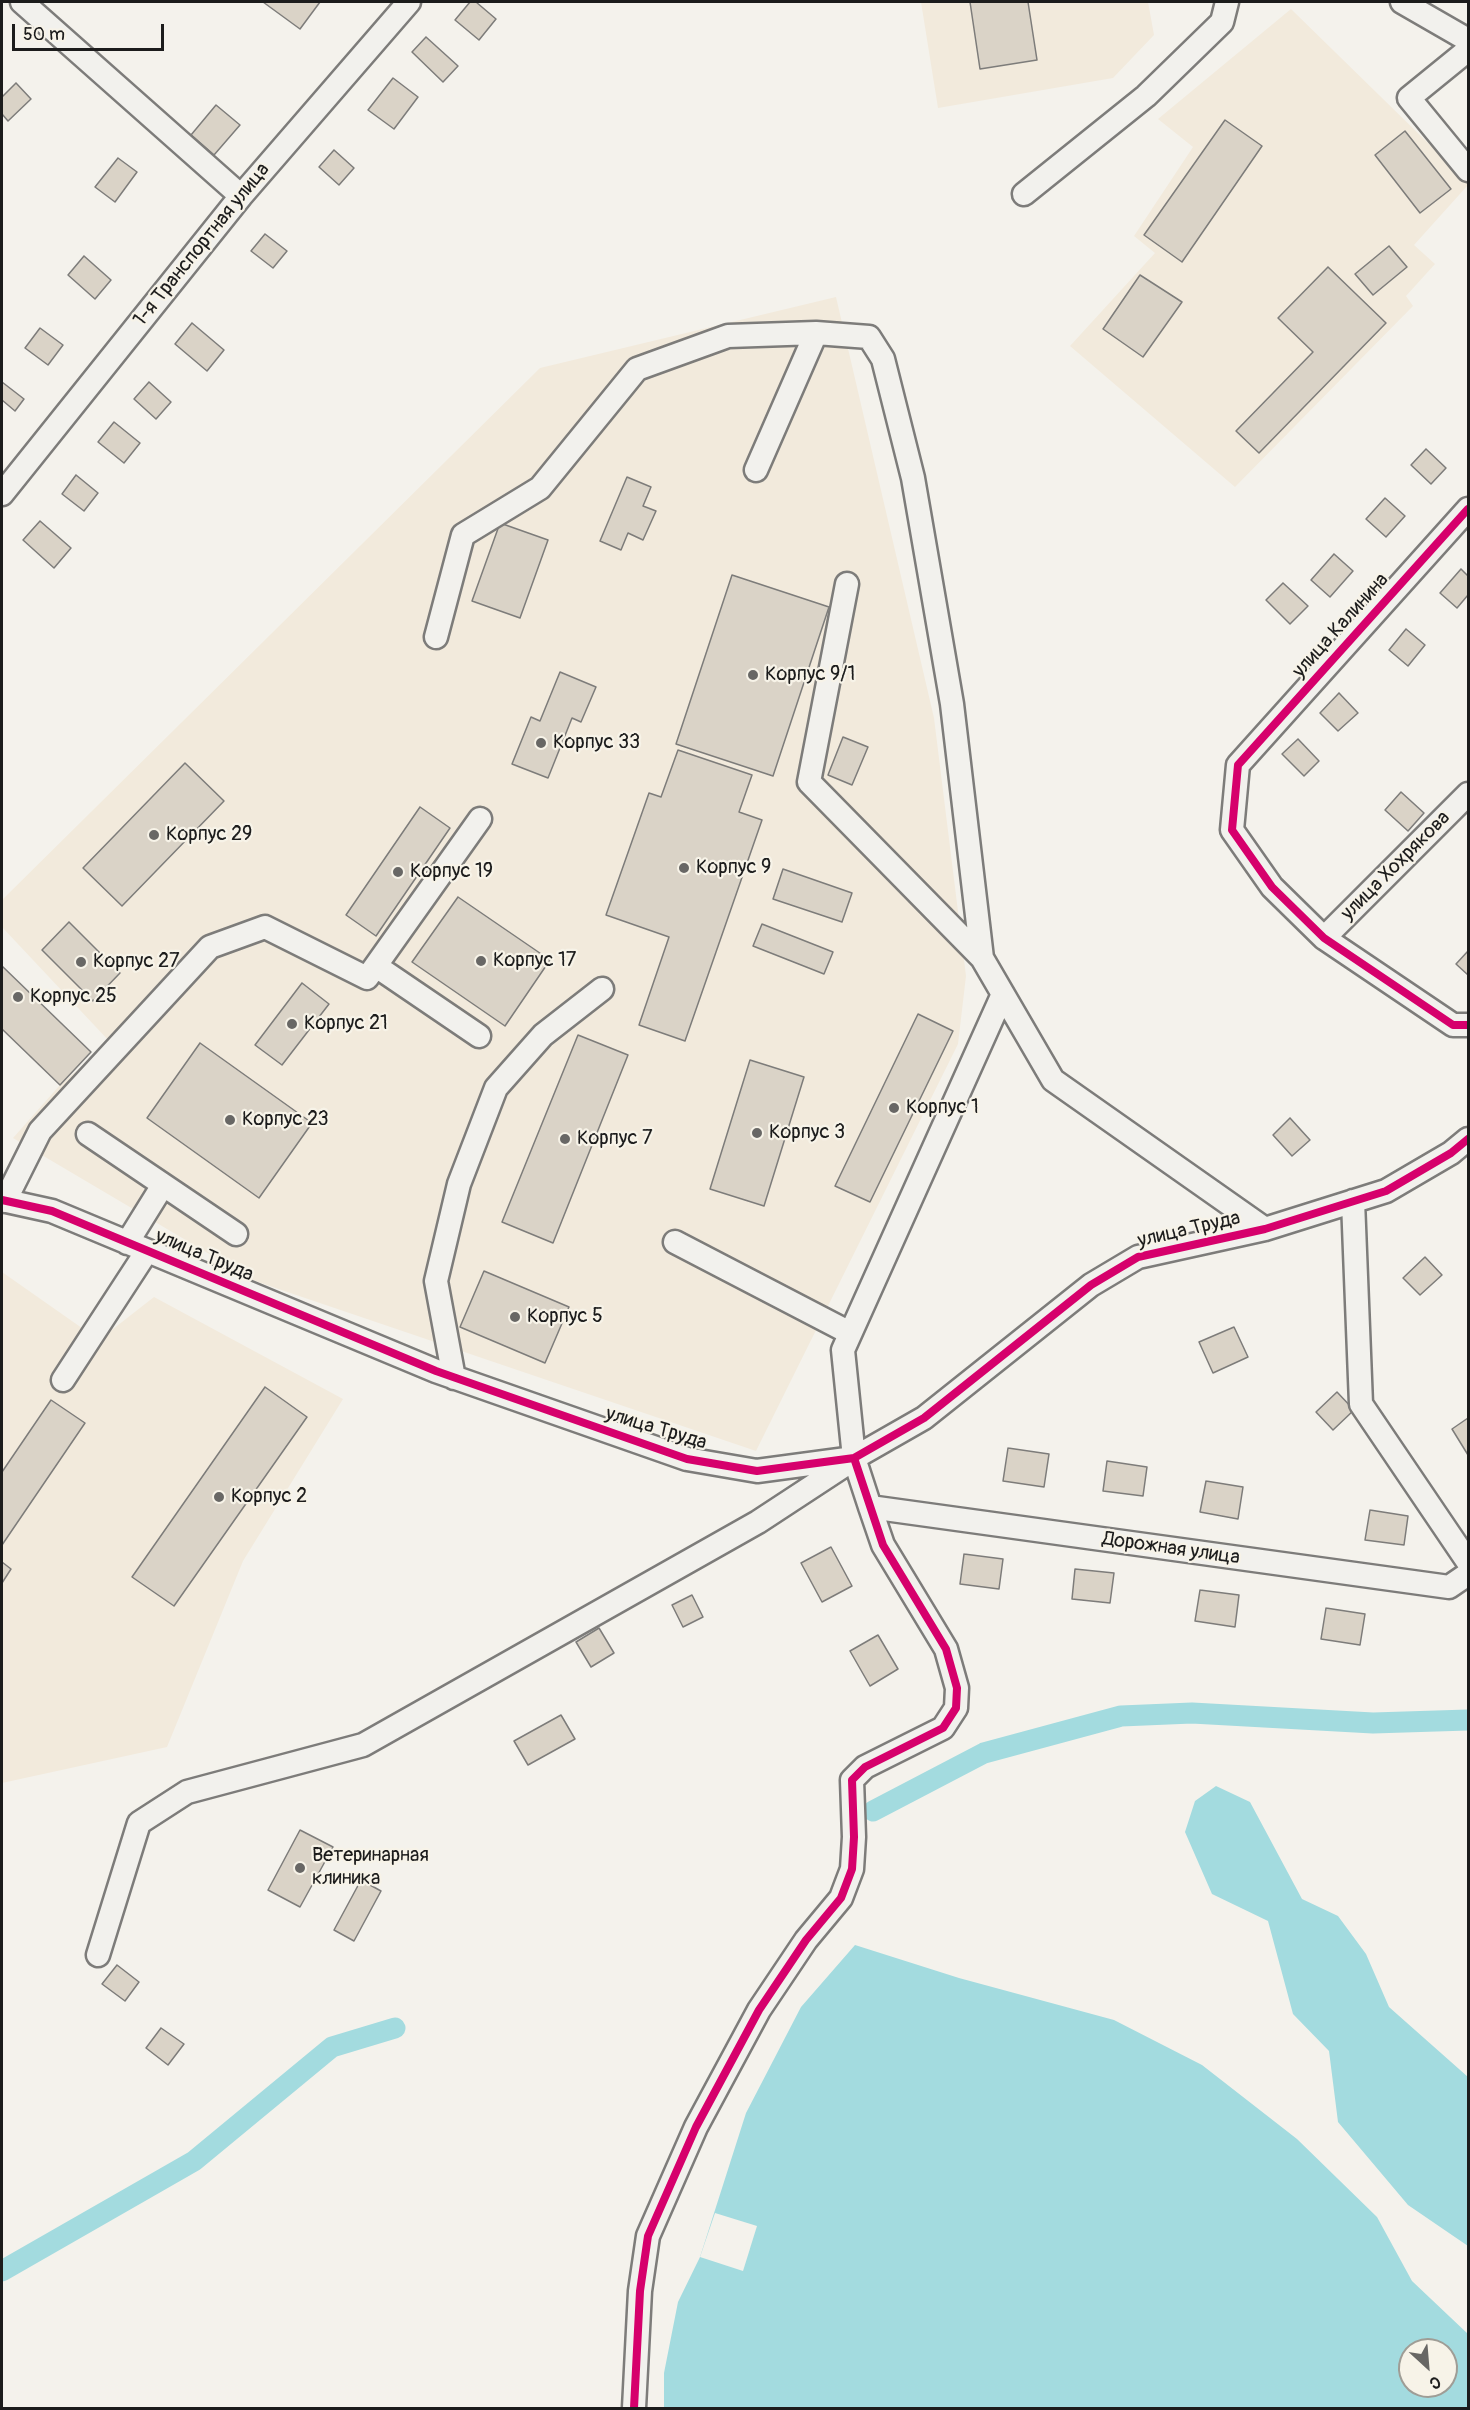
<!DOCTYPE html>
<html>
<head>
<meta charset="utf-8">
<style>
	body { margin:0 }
	#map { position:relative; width:1470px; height:2410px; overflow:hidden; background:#f4f2ec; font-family:Pangolin,sans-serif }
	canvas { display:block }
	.frame { position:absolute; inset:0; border:3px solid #1c1c1c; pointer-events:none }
	.north { position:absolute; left:1398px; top:2338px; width:60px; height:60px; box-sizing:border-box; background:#f7f3e8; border:2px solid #9f9d96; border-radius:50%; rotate:154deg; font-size:16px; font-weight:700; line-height:24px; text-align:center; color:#1c1c1c }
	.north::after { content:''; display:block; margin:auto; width:21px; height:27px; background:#686765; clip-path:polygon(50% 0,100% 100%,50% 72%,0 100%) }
	.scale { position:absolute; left:12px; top:24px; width:152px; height:27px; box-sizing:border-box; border:3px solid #1c1c1c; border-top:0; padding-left:8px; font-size:18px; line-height:21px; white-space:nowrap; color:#1c1c1c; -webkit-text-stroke:4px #f7f3e8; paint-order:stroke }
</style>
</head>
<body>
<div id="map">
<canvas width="1470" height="2410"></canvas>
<div class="frame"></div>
<div class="north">С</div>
<div class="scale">50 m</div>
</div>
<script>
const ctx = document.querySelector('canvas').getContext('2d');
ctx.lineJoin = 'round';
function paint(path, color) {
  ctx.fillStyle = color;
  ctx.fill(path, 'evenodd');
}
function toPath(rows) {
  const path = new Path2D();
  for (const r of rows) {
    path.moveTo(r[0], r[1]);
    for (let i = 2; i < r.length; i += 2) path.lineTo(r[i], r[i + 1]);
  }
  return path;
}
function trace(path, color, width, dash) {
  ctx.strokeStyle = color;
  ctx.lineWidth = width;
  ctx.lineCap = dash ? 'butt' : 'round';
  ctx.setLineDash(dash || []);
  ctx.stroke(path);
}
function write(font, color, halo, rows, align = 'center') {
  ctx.font = font + ' Pangolin,sans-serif';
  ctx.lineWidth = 4.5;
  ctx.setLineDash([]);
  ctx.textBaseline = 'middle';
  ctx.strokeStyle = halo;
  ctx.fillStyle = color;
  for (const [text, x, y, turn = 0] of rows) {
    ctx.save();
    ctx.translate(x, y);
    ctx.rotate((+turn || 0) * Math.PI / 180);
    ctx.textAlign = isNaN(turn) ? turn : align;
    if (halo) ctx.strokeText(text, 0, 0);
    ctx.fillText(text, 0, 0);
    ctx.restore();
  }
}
const built = toPath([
	[921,2,1148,2,1154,35,1113,78,938,108],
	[1291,9,1468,182,1468,185,1414,245,1435,264,1406,296,1413,306,1235,487,1070,346,1155,253,1134,236,1193,147,1158,119],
	[836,297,934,718,966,976,958,1044,756,1451,255,1281,13,1138,60,1085,110,1042,2,927,2,900,540,368],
	[2,1272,99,1340,154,1297,343,1399,243,1561,167,1747,2,1783]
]);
const water = toPath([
	[1216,1786,1250,1802,1302,1899,1338,1916,1366,1954,1389,2007,1468,2077,1468,2246,1408,2205,1338,2122,1329,2051,1293,2014,1268,1921,1212,1894,1185,1832,1195,1801],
	[855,1945,959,1978,1114,2020,1202,2065,1297,2139,1377,2217,1412,2281,1468,2334,1468,2408,664,2408,664,2373,678,2302,700,2257,746,2113,801,2007],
	[1410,2350,1446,2350,1446,2386,1410,2386]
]);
const pier = toPath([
	[715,2213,757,2226,743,2271,700,2257]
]);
const canal = toPath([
	[873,1811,984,1753,1121,1716,1192,1713,1373,1723,1468,1720],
	[2,2271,194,2161,332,2047,395,2028]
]);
const building = toPath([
	[263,2,320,2,300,29,263,2],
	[470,2,476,2,496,19,479,40,455,20,470,2],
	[970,2,1028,2,1037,60,980,69,970,2],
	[426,37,458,66,443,82,412,52,426,37],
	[393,78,418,97,394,129,368,110,393,78],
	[16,83,31,99,8,121,2,114,2,97,16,83],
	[216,105,240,125,214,155,191,135,216,105],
	[1225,120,1262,146,1182,262,1144,235,1225,120],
	[1405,131,1451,189,1420,213,1375,155,1405,131],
	[334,150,354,168,339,185,319,167,334,150],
	[118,158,137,172,115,202,95,187,118,158],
	[265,234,287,251,273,268,251,251,265,234],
	[1389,246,1407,267,1373,295,1355,274,1389,246],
	[84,256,111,280,95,299,68,275,84,256],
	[1328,267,1386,323,1259,453,1236,431,1313,352,1278,318,1328,267],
	[1140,275,1182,302,1143,357,1103,329,1140,275],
	[192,323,224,350,207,371,175,344,192,323],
	[40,328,63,345,48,365,25,348,40,328],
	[2,382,24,399,15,411,2,400,2,382],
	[149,382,171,402,156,419,134,399,149,382],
	[114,422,140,443,124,463,98,442,114,422],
	[1426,449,1446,468,1431,484,1411,465,1426,449],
	[76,475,98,493,84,511,62,494,76,475],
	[627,477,651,487,643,506,656,511,643,540,628,533,621,550,600,541,627,477],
	[1385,498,1405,516,1386,537,1366,519,1385,498],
	[40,521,71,548,54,568,23,540,40,521],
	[500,523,548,540,520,618,472,601,500,523],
	[1334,554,1353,571,1330,597,1311,580,1334,554],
	[1461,569,1468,576,1468,595,1457,608,1440,593,1461,569],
	[732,575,829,607,773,776,676,744,732,575],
	[1283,583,1308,606,1290,624,1266,600,1283,583],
	[1406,629,1425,645,1408,666,1389,650,1406,629],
	[560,672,596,687,581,722,572,718,548,778,512,764,531,717,540,721,560,672],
	[1339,693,1358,713,1338,731,1320,713,1339,693],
	[843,737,868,747,852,785,828,775,843,737],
	[1298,739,1319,761,1304,776,1282,754,1298,739],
	[678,750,752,775,739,812,762,820,685,1041,639,1025,669,937,606,915,649,793,661,797,678,750],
	[185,763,224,801,122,906,83,868,185,763],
	[1401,792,1424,813,1408,831,1385,810,1401,792],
	[420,807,450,828,376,936,346,915,420,807],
	[783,869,852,893,842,922,773,899,783,869],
	[458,897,550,960,505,1026,412,962,458,897],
	[69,922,120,973,93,1001,42,950,69,922],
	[762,924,833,952,824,974,753,946,762,924],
	[1468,951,1468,975,1456,964,1468,951],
	[2,966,91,1052,60,1085,2,1029,2,966],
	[302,983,329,1004,282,1065,255,1045,302,983],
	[918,1014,953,1031,870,1202,835,1186,918,1014],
	[578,1035,628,1055,553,1243,502,1222,578,1035],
	[200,1043,312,1123,259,1198,147,1118,200,1043],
	[750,1060,804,1077,764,1206,710,1189,750,1060],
	[1290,1118,1310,1140,1292,1156,1273,1135,1290,1118],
	[1425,1257,1442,1275,1420,1295,1403,1278,1425,1257],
	[484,1271,569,1307,545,1363,460,1327,484,1271],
	[1234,1327,1248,1357,1213,1373,1199,1342,1234,1327],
	[265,1387,307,1417,174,1606,132,1577,265,1387],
	[1337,1392,1354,1410,1333,1430,1316,1412,1337,1392],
	[51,1400,85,1423,2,1545,2,1472,51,1400],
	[1468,1418,1468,1455,1452,1429,1468,1418],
	[1008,1448,1049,1454,1044,1487,1003,1481,1008,1448],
	[1107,1461,1147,1467,1143,1496,1103,1491,1107,1461],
	[1206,1481,1243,1487,1238,1519,1200,1512,1206,1481],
	[1370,1510,1408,1516,1404,1545,1365,1540,1370,1510],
	[831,1547,852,1586,822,1602,801,1563,831,1547],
	[964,1554,1003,1559,999,1589,960,1584,964,1554],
	[2,1562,11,1569,2,1583,2,1562],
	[1075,1569,1114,1573,1110,1603,1072,1599,1075,1569],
	[1200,1590,1239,1595,1235,1627,1195,1621,1200,1590],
	[692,1595,703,1617,683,1627,672,1605,692,1595],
	[1326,1608,1365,1614,1360,1645,1321,1639,1326,1608],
	[599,1628,614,1653,591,1667,576,1642,599,1628],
	[878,1635,898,1669,870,1686,850,1651,878,1635],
	[561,1715,575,1739,528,1765,514,1741,561,1715],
	[300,1830,333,1847,300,1907,268,1890,300,1830],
	[361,1880,381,1891,354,1941,334,1930,361,1880],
	[117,1965,139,1982,125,2001,102,1984,117,1965],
	[161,2028,184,2044,168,2065,146,2048,161,2028]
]);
const minor = toPath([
	[22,2,241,196],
	[1402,2,1468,40],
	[1468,50,1409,98,1468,170],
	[1024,194,1146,96,1222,22,1227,2],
	[756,470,816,333,869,337,883,359,913,478,952,704,982,958],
	[2,494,241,196,409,2],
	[1468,509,1238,765,1232,830,1272,887,1324,938,1453,1025,1468,1025],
	[847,584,809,782,982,958,1053,1080,1265,1229],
	[436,637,463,535,540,488,637,369,728,336,816,333],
	[1324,938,1468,794],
	[376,966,479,1036],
	[88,1134,236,1234],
	[2,1200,52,1211,436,1371,687,1459,757,1471,854,1458,924,1418,1091,1285,1138,1257,1265,1229,1386,1191,1451,1153,1468,1139],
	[5,1201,40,1131,210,947,265,927,367,978,480,819],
	[1353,1201,1361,1404,1468,1562],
	[675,1242,850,1333],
	[127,1243,163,1185],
	[454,1378,436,1281,459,1184,496,1088,543,1035,602,989],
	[63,1380,147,1251],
	[870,1507,1449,1587,1468,1574],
	[98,1955,139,1823,187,1792,363,1745,758,1522,851,1461],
	[634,2408,640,2291,648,2236,696,2127,759,2010,806,1940,841,1898,852,1869,854,1837,852,1780,865,1767,943,1728,956,1708,957,1688,946,1649,883,1545,870,1507,854,1458,843,1350,1003,994]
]);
const cycleway = toPath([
	[1468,509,1238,765,1232,830,1272,887,1324,938,1453,1025,1468,1025],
	[2,1200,52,1211,436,1371,687,1459,757,1471,854,1458,924,1418,1091,1285,1138,1257,1265,1229,1386,1191,1451,1153,1468,1139],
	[634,2408,640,2291,648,2236,696,2127,759,2010,806,1940,841,1898,852,1869,854,1837,852,1780,865,1767,943,1728,956,1708,957,1688,946,1649,883,1545,854,1458]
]);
const markers = [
	[753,675,6,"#686765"],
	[541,743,6,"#686765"],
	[154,835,6,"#686765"],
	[684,868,6,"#686765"],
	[398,872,6,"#686765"],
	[481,961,6,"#686765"],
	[81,962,6,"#686765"],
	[18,997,6,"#686765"],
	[292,1024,6,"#686765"],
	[894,1108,6,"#686765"],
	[230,1120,6,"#686765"],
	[757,1133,6,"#686765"],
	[565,1139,6,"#686765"],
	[515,1317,6,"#686765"],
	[219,1497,6,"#686765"],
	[300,1868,6,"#686765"]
];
const streetNames = [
	["1-я Транспортная улица",202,245,-51],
	["улица Калинина",1341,626,-48],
	["улица Хохрякова",1396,866,-45],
	["улица Труда",1189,1230,-13],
	["улица Труда",204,1256,23],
	["улица Труда",656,1429,17],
	["Дорожная улица",1171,1549,8]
];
const poiNames = [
	["Корпус 9/1",765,675],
	["Корпус 33",553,743],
	["Корпус 29",166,835],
	["Корпус 9",696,868],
	["Корпус 19",410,872],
	["Корпус 17",493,961],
	["Корпус 27",93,962],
	["Корпус 25",30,997],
	["Корпус 21",304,1024],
	["Корпус 1",906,1108],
	["Корпус 23",242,1120],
	["Корпус 3",769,1133],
	["Корпус 7",577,1139],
	["Корпус 5",527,1317],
	["Корпус 2",231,1497],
	["Ветеринарная",312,1856],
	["клиника",312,1879]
];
paint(built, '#f2eadc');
paint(water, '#a3dbdf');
paint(pier, '#f4f2ec');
trace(canal, '#a3dbdf', 21);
paint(building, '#dad3c7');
trace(building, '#7d7c7a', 1.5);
trace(minor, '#7d7c7a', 27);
trace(minor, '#f2f1ed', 22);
trace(cycleway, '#d6006c', 8);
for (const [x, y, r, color] of markers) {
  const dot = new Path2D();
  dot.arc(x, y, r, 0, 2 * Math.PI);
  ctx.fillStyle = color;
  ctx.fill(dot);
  trace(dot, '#f7f3e8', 2);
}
write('20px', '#1c1c1c', '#f7f3e8', streetNames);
write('20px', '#1c1c1c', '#f7f3e8', poiNames, 'left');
</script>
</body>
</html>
